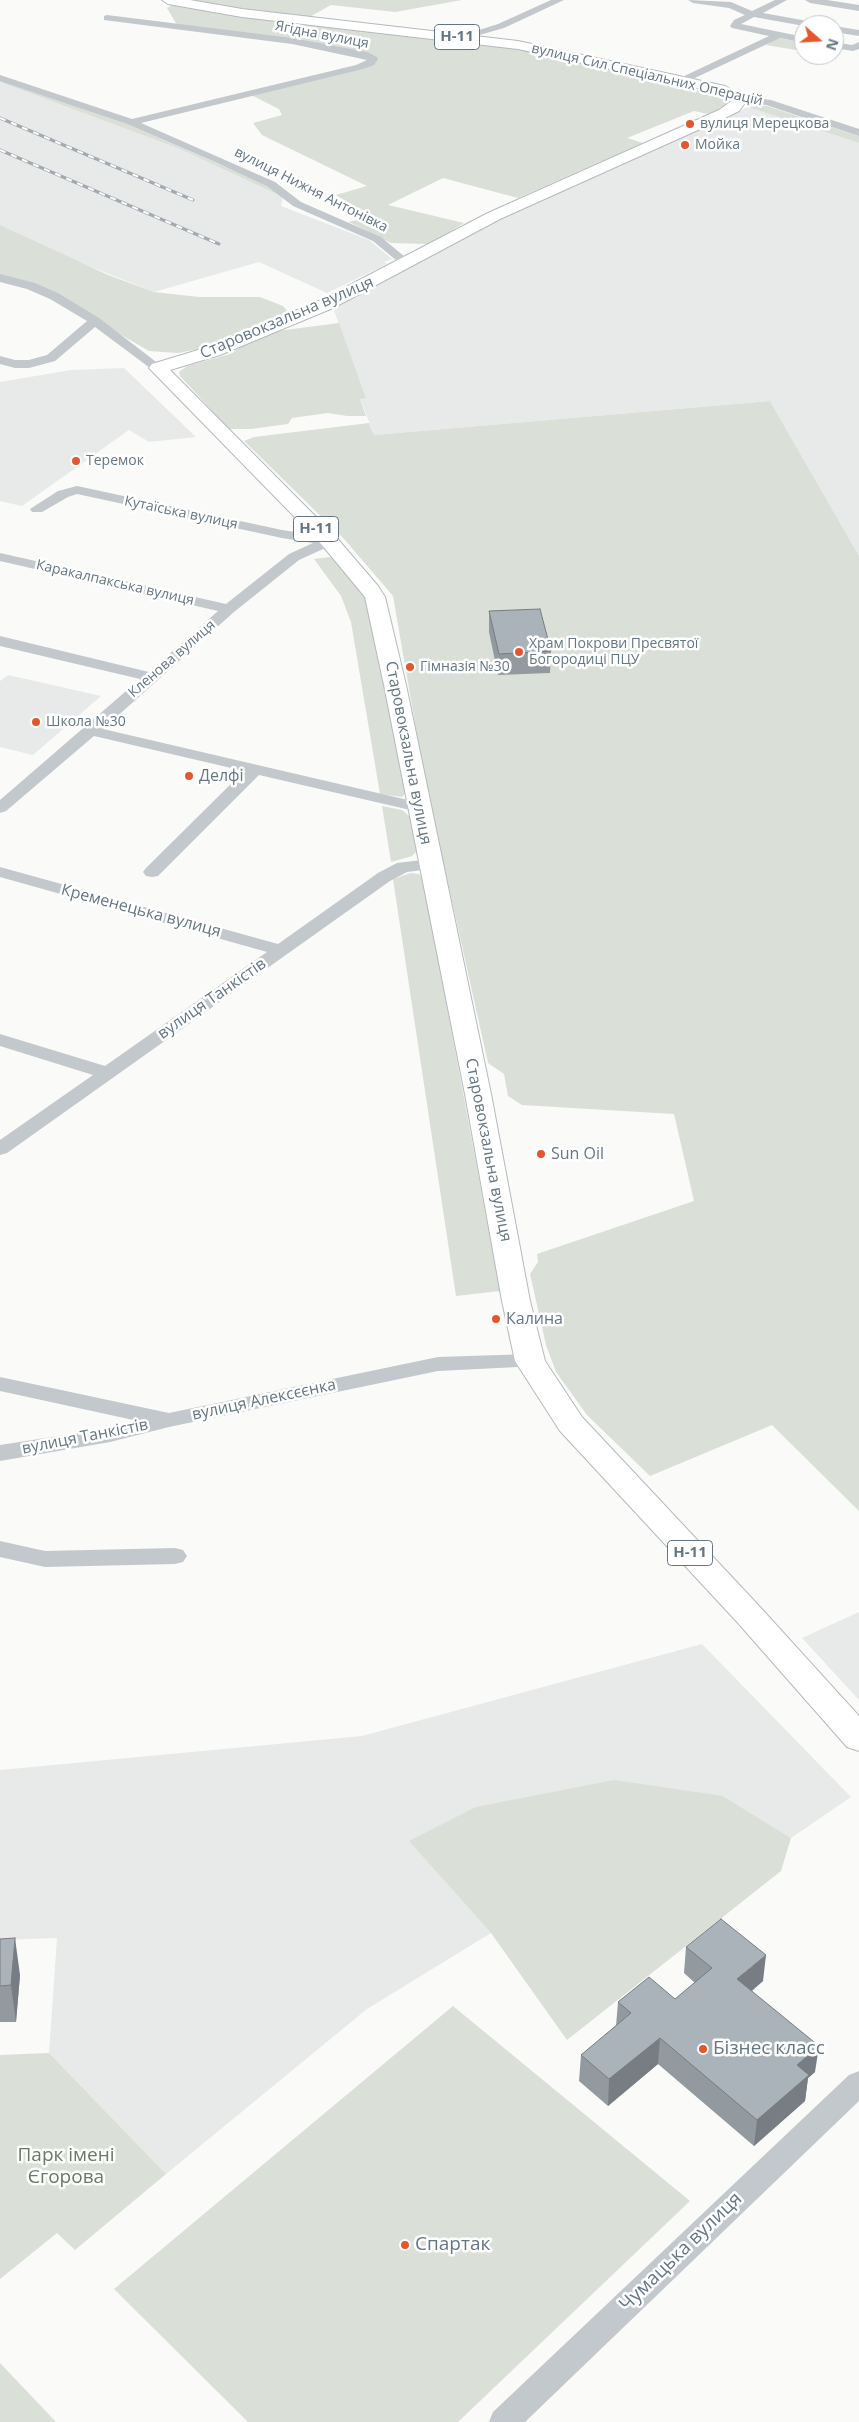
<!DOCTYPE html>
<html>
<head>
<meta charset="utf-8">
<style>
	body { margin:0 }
	#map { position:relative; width:859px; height:2422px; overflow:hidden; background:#fafaf8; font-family:"Open Sans",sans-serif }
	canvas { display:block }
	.north { position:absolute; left:794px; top:15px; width:50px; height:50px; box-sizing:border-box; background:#fff; border:1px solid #c1c8cd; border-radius:50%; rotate:109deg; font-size:14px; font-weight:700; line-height:20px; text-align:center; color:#657683 }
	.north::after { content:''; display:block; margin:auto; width:18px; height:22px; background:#e4572e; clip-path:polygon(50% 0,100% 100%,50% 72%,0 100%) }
</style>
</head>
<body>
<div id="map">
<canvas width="859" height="2422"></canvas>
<div class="north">N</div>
</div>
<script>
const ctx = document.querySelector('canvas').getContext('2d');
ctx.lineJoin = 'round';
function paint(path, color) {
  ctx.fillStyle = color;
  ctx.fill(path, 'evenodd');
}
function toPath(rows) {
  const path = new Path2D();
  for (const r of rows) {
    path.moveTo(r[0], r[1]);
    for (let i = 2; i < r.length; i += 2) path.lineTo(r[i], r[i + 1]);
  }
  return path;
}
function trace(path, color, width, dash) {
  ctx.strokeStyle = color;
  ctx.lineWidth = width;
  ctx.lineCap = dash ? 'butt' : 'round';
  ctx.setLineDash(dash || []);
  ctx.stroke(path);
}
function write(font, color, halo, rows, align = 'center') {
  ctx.font = font + ' "Open Sans",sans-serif';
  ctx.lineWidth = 5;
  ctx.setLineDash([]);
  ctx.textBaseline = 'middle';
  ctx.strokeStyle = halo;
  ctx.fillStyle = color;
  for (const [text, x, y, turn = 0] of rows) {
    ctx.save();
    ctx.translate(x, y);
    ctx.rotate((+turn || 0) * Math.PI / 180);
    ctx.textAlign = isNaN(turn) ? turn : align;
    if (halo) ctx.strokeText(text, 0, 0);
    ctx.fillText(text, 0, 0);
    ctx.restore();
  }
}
const built = toPath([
	[0,82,180,149,283,197,281,206,369,240,392,259,384,262,387,264,327,293,259,262,154,292,69,258,0,225],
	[748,107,859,143,859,556,770,401,374,435,360,398,366,398,332,305,492,220],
	[124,368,196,437,149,442,129,430,22,506,0,501,0,382,71,370],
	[8,675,101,696,33,755,0,747,0,681],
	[859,1612,859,1700,802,1638],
	[702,1644,851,1797,791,1838,723,1796,410,1841,491,1933,367,2009,166,2174,49,2053,57,1938,0,1940,0,1770,362,1736]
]);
const green = toPath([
	[183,0,462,0,395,12,331,5,304,20],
	[174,4,515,46,720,93,730,100,725,106,708,114,694,111,627,138,643,143,518,198,443,178,388,205,464,223,429,244,391,243,349,222,370,216,336,195,367,186,262,135,253,123,282,115,279,109,249,94,367,66,370,55,177,25,167,8],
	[778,38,804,43,804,46,796,50,766,45],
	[0,80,127,124,267,185,283,197,180,149,0,82],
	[756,106,767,106,859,136,859,143,748,107],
	[0,225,108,275,154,292,199,297,260,297,283,306,287,311,277,320,209,347,178,353,149,351,54,296,0,278],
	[339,323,366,398,360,399,366,416,347,416,328,413,292,418,288,424,251,429,229,429,180,376,179,372,187,366,230,354,244,345,277,331],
	[770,401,859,556,859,1511,772,1425,650,1476,587,1415,556,1372,546,1345,530,1274,538,1262,537,1254,694,1201,674,1114,522,1105,508,1096,504,1074,488,1063,424,775,393,596,345,540,244,441,254,437,369,423,374,435],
	[330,557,336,560,364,591,408,790,402,797,380,794,351,622,341,596,314,559],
	[382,806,402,810,410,817,417,851,412,856,391,862],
	[411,873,419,874,423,878,500,1291,456,1296,393,879],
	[614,1780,723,1796,791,1838,781,1871,567,2040,491,1933,409,1841,476,1807],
	[453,2006,690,2201,458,2422,248,2422,114,2289],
	[49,2053,166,2174,75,2250,57,2233,0,2279,0,2055],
	[0,2363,56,2422,0,2422]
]);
const street = toPath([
	[551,0,564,0,504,28,462,40,457,37,498,24,551,0],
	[688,0,731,2,752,11,775,0,787,0,763,13,813,22,818,25,804,26,754,17,741,24,804,37,804,43,780,38,682,84,677,81,678,79,769,36,732,28,730,26,734,20,745,15,729,8,693,3,688,0],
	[805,0,827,0,859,5,859,11,810,3,805,0],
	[107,15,292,38,367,52,377,57,378,59,374,65,363,69,141,123,275,182,301,202,381,237,411,262,413,264,411,266,403,266,373,241,293,206,267,186,215,162,127,124,0,81,0,75,132,119,356,65,367,60,292,44,104,20,104,16,107,15],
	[834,26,859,30,859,36,834,32,834,26],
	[834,42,852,45,859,42,859,49,853,51,834,48,834,42],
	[741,96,771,100,859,129,859,136,766,105,737,101,736,99,741,96],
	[0,274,35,283,58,293,99,318,164,368,162,371,154,371,95,327,55,361,29,368,15,368,0,364,0,356,15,360,29,360,47,355,87,321,50,299,27,289,0,282,0,274],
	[77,486,282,530,329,537,336,541,334,544,299,560,234,612,103,729,425,804,427,807,425,810,419,812,259,775,158,876,152,877,146,876,143,872,146,868,244,771,94,736,6,811,0,813,0,800,140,679,0,646,0,636,149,672,218,611,0,561,0,553,226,604,289,554,313,543,282,538,77,494,68,497,42,512,32,512,30,509,58,491,77,486],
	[431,859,437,860,439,864,437,868,407,872,390,881,7,1153,0,1155,0,1140,93,1075,0,1046,0,1034,105,1066,267,952,0,877,0,867,278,944,378,873,397,863,431,859],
	[530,1354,538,1356,541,1361,538,1366,438,1371,169,1427,110,1442,0,1461,0,1445,110,1428,138,1421,0,1391,0,1377,169,1413,438,1357,530,1354],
	[0,1541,45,1551,175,1548,183,1550,187,1556,183,1562,175,1564,45,1567,0,1557,0,1541],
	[859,2071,859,2101,525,2422,489,2422,493,2412,849,2075,859,2071]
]);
const primary = toPath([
	[162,0,190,0,242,9,518,41,725,86,748,99,739,111,729,116,500,219,333,308,220,355,170,370,336,537,378,586,385,597,406,685,491,1094,530,1301,545,1361,582,1417,760,1607,859,1716,859,1751,847,1747,738,1623,560,1431,515,1361,502,1301,465,1094,384,685,365,597,322,545,149,368,152,364,208,347,321,300,488,213,719,110,733,100,716,92,518,49,242,17,168,4,162,0]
]);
const rail = toPath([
	[0,118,193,200],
	[0,150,219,244]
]);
const wall = toPath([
	[489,611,551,651,550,673,498,675,489,632],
	[0,1939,20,1975,16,2022,0,2022],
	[686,1947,763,1981,752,1991,815,2072,808,2078,805,2101,754,2146,658,2064,608,2106,579,2081,581,2055,616,2026,618,2002,675,1999,695,1983,684,1973]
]);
const shadedWall = toPath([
	[15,1938,20,1975,16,2022,11,1985],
	[766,1955,763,1981,734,2005,737,1979],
	[660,2038,658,2064,608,2106,609,2079],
	[819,2046,815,2072,808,2078,805,2101,754,2146,757,2120,797,2065]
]);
const building = toPath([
	[540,609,551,651,499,654,489,611,540,609],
	[721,1919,766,1955,737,1979,819,2046,797,2065,809,2075,757,2120,660,2038,609,2079,581,2055,631,2013,618,2002,649,1977,675,1999,712,1968,686,1947,721,1919],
	[15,1938,11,1985,0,1986,0,1939,15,1938]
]);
const markers = [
	[690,124,5,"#e4572e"],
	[685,145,5,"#e4572e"],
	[76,461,5,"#e4572e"],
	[519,652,5,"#e4572e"],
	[410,667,5,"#e4572e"],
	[36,722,5,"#e4572e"],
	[189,776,5,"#e4572e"],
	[541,1154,5,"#e4572e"],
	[496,1319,5,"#e4572e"],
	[703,2049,5,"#e4572e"],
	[405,2245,5,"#e4572e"]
];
const farStreetnames = [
	["Ягідна вулиця",322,35,11],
	["вулиця Сил Спеціальних Операцій",647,75,13],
	["вулиця Нижня Антонівка",311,190,27],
	["Кутаїська вулиця",181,513,12],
	["Каракалпакська вулиця",115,583,13],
	["Кленова вулиця",172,659,-41]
];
const farPoinames = [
	["вулиця Мерецкова",700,124],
	["Мойка",695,145],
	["Теремок",86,461],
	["Храм Покрови Пресвятої",529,644],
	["Богородиці ПЦУ",529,660],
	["Гімназія №30",420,667],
	["Школа №30",46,722]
];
const shields = [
	[457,37,45],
	[316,529,45],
	[690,1553,45]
];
const shieldNames = [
	["Н-11",457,37],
	["Н-11",316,529],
	["Н-11",690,1553]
];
const streetNames = [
	["Старовокзальна вулиця",287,318,-23],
	["Старовокзальна вулиця",408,753,79],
	["Кременецька вулиця",141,911,15],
	["вулиця Танкістів",212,999,-35],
	["Старовокзальна вулиця",488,1150,79],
	["вулиця Алексєєнка",264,1400,-12],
	["вулиця Танкістів",85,1437,-11]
];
const poiNames = [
	["Делфі",199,776],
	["Sun Oil",551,1154],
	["Калина",506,1319]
];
const nearPoinames = [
	["Бізнес класс",713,2049],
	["Спартак",415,2245]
];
const nearParknames = [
	["Парк імені",66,2156],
	["Єгорова",66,2178]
];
const nearStreetnames = [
	["Чумацька вулиця",681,2252,-44]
];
paint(built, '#e8e9e9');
paint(green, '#dadfd7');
trace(primary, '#b5babe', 2);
paint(street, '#c3c8cc');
paint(primary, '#fff');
trace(rail, '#a2aab0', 3);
trace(rail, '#fff', 2, [6]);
paint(wall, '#929a9f');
paint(shadedWall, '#777d82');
paint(building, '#aab3b9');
trace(building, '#777d82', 1);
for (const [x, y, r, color] of markers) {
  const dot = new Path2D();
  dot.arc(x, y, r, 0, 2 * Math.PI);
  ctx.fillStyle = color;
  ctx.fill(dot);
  trace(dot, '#fff', 2);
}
write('14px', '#657683', '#fff', farStreetnames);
write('14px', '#657683', '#fff', farPoinames, 'left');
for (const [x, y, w] of shields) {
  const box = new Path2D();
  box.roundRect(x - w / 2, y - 12.5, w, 25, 4);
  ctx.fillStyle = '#fff';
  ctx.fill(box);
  trace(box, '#657683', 1);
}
write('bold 15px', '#657683', null, shieldNames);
write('16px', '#657683', '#fff', streetNames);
write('16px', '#657683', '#fff', poiNames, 'left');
write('19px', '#657683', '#fff', nearPoinames, 'left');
write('19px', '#687a64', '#fff', nearParknames);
write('19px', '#657683', '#fff', nearStreetnames);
</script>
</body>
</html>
